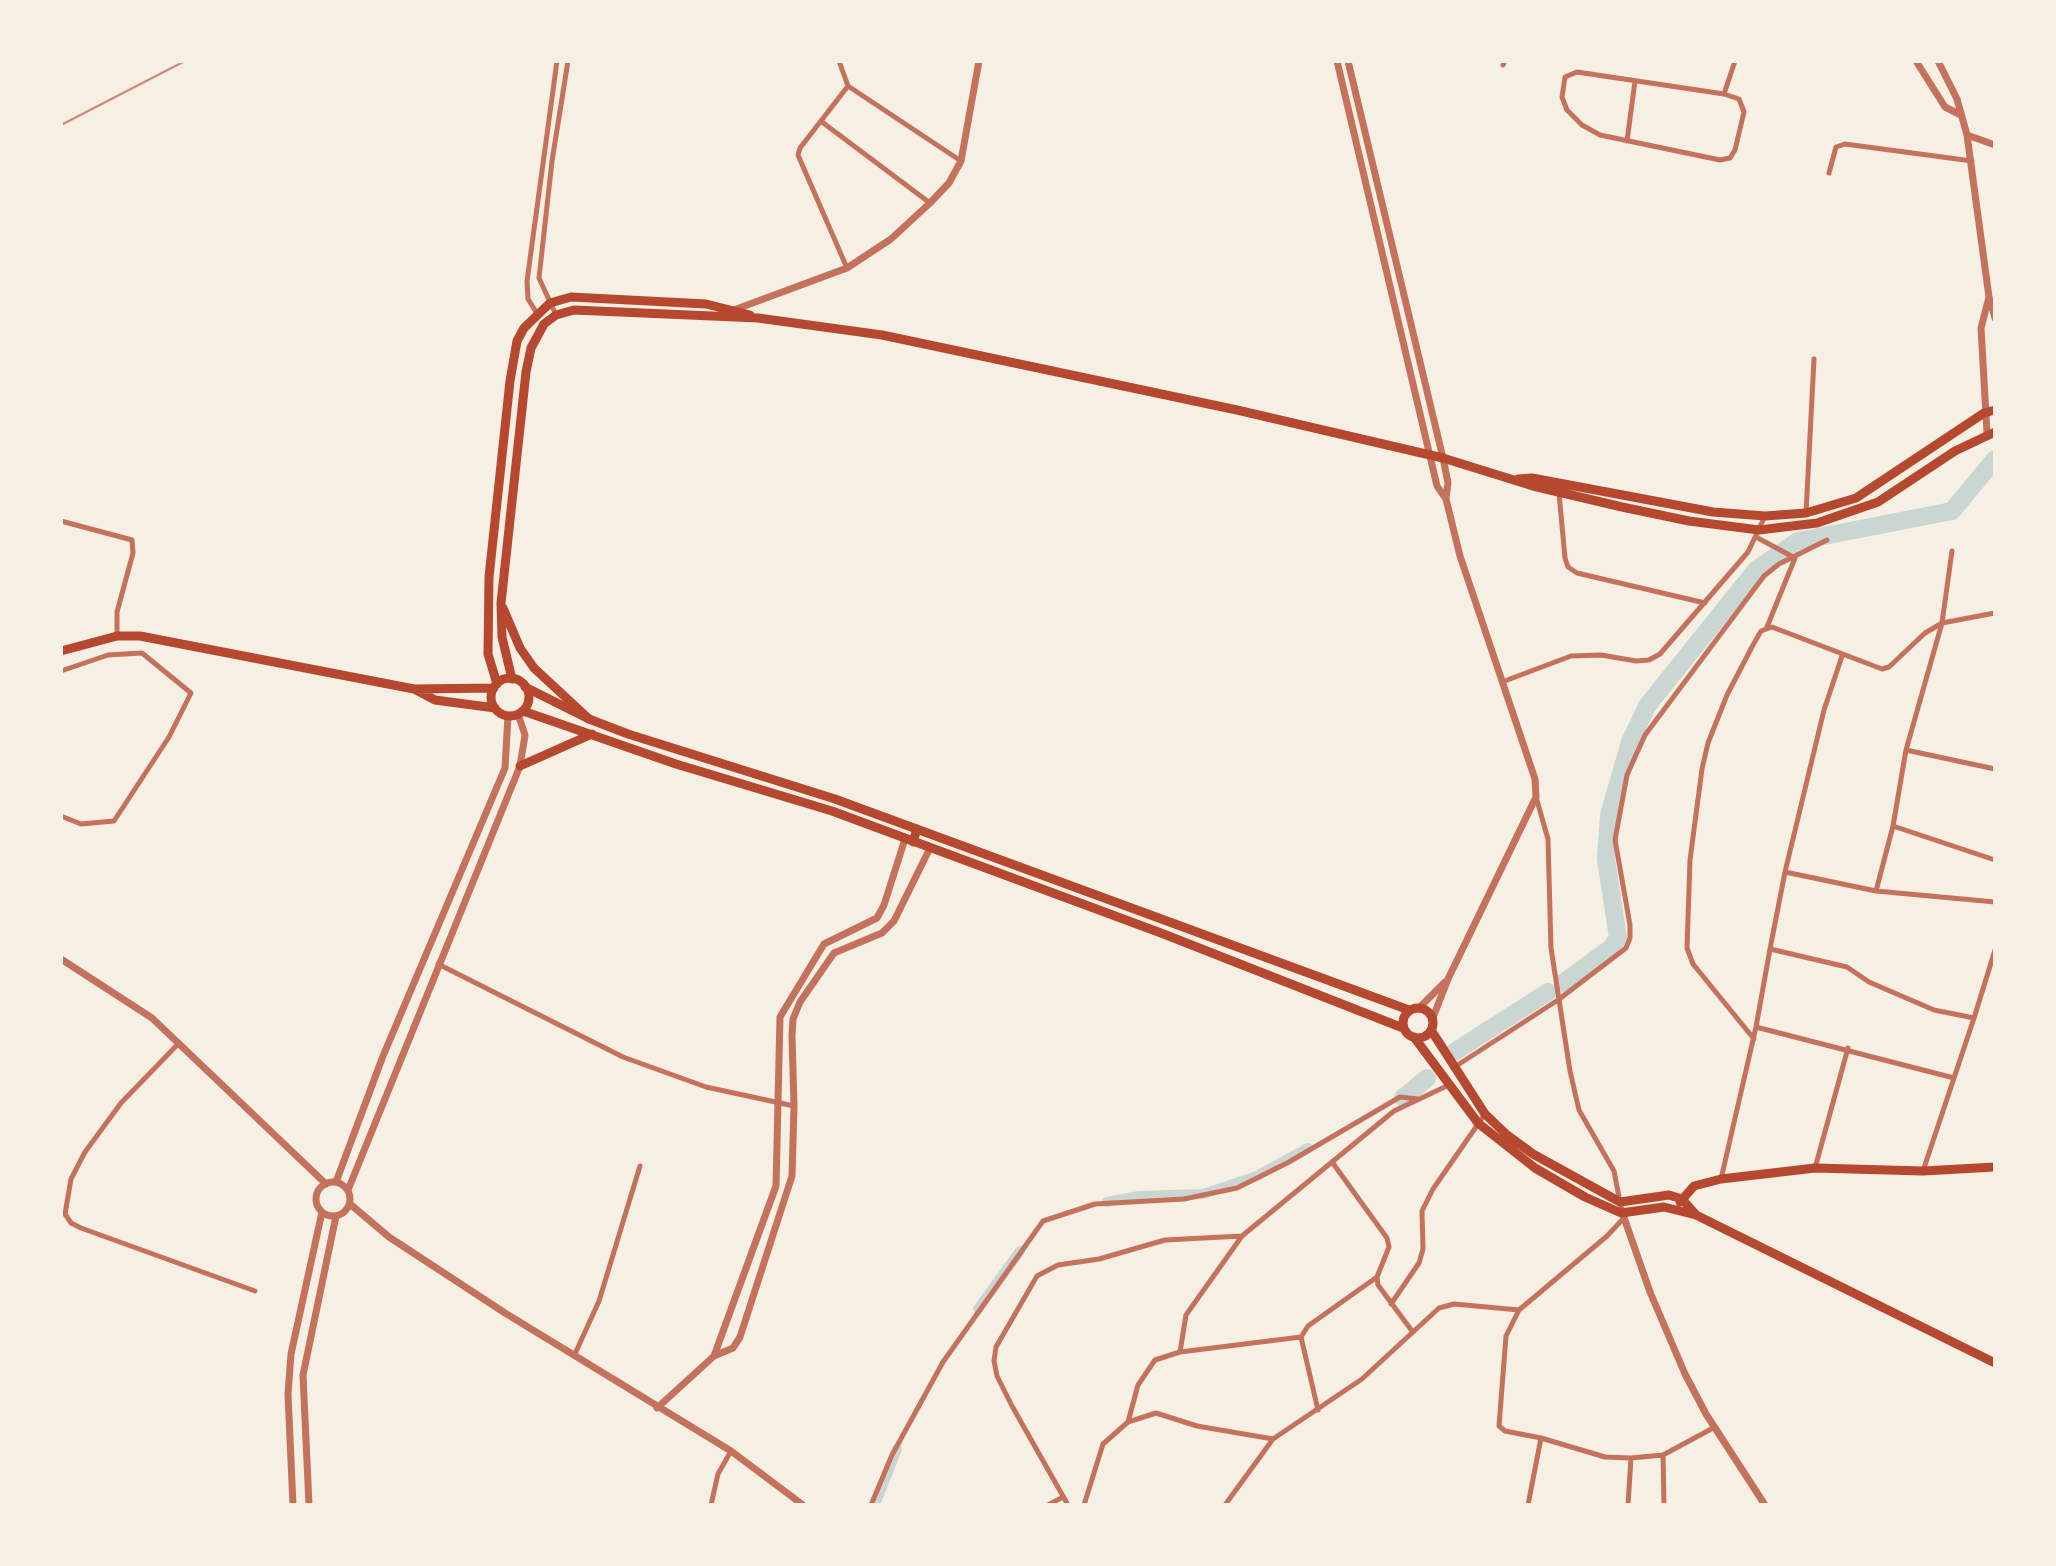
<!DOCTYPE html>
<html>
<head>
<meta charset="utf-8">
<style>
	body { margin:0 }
	#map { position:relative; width:2056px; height:1566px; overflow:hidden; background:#f6efe4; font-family:Bitter,serif }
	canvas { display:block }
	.frame { position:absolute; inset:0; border:63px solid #f6efe4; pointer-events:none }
</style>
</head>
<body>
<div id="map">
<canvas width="2056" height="1566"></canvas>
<div class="frame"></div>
</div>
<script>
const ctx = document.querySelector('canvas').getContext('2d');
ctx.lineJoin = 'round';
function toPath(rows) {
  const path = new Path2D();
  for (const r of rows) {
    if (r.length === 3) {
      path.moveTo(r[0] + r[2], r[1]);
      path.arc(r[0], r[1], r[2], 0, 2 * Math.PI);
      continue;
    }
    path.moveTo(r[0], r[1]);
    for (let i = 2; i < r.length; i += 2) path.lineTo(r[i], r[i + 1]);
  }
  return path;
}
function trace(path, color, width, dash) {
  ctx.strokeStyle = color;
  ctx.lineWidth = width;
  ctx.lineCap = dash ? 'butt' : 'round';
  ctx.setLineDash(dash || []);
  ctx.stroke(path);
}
const canal = toPath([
	[1107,1202,1139,1196,1203,1194,1257,1176,1308,1148],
	[978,1309,1020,1251],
	[875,1505,897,1449]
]);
const river = toPath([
	[1563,983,1611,948,1618,938,1606,859,1609,815,1630,742,1647,706,1756,570,1798,541,1952,511,1995,459],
	[1454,1052,1548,992],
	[1403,1098,1427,1078]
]);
const minor = toPath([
	[839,61,848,86,961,161],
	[1503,65,1505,61],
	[1577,72,1724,94,1739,99,1744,112,1735,150,1730,158,1720,160,1600,135,1582,125,1567,110,1562,97,1565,77,1577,72],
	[1724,94,1735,61],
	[822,122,930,203],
	[1627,141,1635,81],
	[1829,173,1836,147,1845,144,1972,161],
	[847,268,798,155,800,148,848,86],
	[538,315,528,299,527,281,557,61],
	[556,315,539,278,552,161,568,61],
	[1559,493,1565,558,1568,567,1577,573,1705,603],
	[1806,513,1814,359],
	[61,521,132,540,133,553,117,612,117,636],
	[1756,537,1795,558,1767,627],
	[61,671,108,655,142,653,191,693,169,737,114,821,81,824,61,816],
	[1502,682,1571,656,1601,655,1636,661,1649,660,1660,654,1748,552,1765,516],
	[1906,750,1995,769],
	[1536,797,1548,839,1551,948,1570,1071,1579,1110,1614,1171,1620,1202],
	[1893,826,1995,860],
	[1785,872,1824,710,1842,656],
	[1876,891,1893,826,1906,750,1942,623,1952,551],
	[438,964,623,1057,706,1087,794,1106],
	[1974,1018,1995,950],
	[1756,1027,1954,1078],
	[1754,1039,1693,964,1687,948,1690,860,1702,769,1708,743,1727,695,1753,645,1761,631,1772,627,1882,669,1889,667,1925,633,1942,623,1995,613],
	[179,1043,121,1103,85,1152,71,1179,65,1214,71,1223,81,1228,255,1291],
	[1453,1068,1558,1000,1626,948,1630,938,1630,925,1615,840,1627,775,1645,735,1764,576,1779,564,1827,540],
	[1332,1162,1387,1238,1389,1247,1377,1277,1378,1285,1412,1331],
	[1815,1168,1848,1048],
	[1923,1171,1974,1018,1934,1010,1869,982,1847,967,1770,949,1785,872,1876,891,1995,902],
	[1721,1179,1756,1027,1770,949],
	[1391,1304,1419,1263,1423,1249,1422,1211,1433,1189,1485,1114],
	[1301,1337,1180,1352,1186,1315,1242,1236,1394,1111,1451,1084],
	[574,1356,599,1301,640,1166],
	[1318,1410,1301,1337,1308,1326,1377,1277],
	[1128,1422,1138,1385,1155,1360,1180,1352],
	[1541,1438,1605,1457,1631,1458,1663,1455,1715,1427],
	[1663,1455,1664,1505],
	[711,1505,718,1474,731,1451],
	[871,1505,892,1455,943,1362,1043,1221,1095,1204,1184,1199,1237,1188,1289,1162,1400,1097,1418,1099],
	[1048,1505,1063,1497],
	[1068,1505,1012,1406,997,1376,994,1361,996,1347,1037,1276,1058,1265,1099,1259,1165,1240,1242,1236],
	[1084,1505,1103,1444,1128,1422,1156,1413,1197,1426,1273,1439],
	[1225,1505,1273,1439,1362,1379,1439,1308,1454,1304,1519,1310],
	[1528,1505,1541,1438,1505,1431,1499,1426,1506,1336,1519,1310,1607,1236,1622,1220],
	[1628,1505,1631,1458]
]);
const tertiary = toPath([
	[1337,61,1437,486,1446,499,1460,556,1535,779,1536,797,1448,979,1432,1020],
	[1348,61,1443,458,1448,483,1446,498],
	[1916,61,1945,107,1959,114],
	[1938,61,1957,99,1967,135,1989,297,1995,318],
	[1967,135,1995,145],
	[731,311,847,268,891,239,930,203,949,183,961,161,979,61],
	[1987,433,1981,328,1989,297],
	[61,959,152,1018,326,1184],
	[1419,1008,1445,982],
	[333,1199,17],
	[336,1182,383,1056,505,768,508,716],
	[348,1190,520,766,525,735,518,714],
	[350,1204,389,1237,505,1313,731,1451,803,1505],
	[1621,1209,1650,1292,1685,1374,1706,1414,1765,1505],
	[714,1356,776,1186,780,1017,824,944,877,918,884,905,905,839],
	[657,1408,714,1356,733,1348,740,1337,792,1176,794,1106,792,1036,793,1019,800,1002,834,953,882,933,894,921,930,848],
	[293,1505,288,1394,291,1354,322,1212],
	[309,1505,303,1375,336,1216]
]);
const primary = toPath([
	[525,687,589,719,628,734,835,799,1409,1010],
	[523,711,676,764,832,811,1161,933,1403,1028],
	[1418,1023,15],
	[1431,1030,1485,1114,1507,1135,1533,1154,1620,1202,1669,1195,1682,1199,1696,1215],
	[1414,1037,1478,1123,1535,1168,1585,1197,1621,1213,1664,1207,1696,1215,1995,1363],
	[1680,1202,1694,1186,1721,1179,1815,1168,1923,1171,1995,1167]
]);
const trunk = toPath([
	[1518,479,1532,478,1713,512,1765,516,1806,513,1856,498,1984,413,1995,410],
	[503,608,520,648,534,668,589,719],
	[61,651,117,636,140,636,414,689,494,688],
	[510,697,19],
	[512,679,502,637,501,603,526,372,531,348,544,324,556,315,574,310,758,318,882,335,1237,410,1443,458,1533,486,1622,507,1689,521,1759,530,1817,523,1878,502,1955,451,1995,432],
	[497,684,488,654,489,577,510,381,517,341,524,328,550,303,571,297,706,304,750,315],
	[416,690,435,700,495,708],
	[520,766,592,734],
	[913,842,917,829]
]);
const rail = toPath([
	[61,125,185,61]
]);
trace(canal, '#c9d6d2', 10);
trace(river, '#c9d6d2', 18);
trace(minor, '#c5725c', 5);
trace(tertiary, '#c5725c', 7);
trace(primary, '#b5482f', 9);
trace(trunk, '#b5482f', 9);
trace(rail, '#cf8b77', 2.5);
</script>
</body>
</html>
